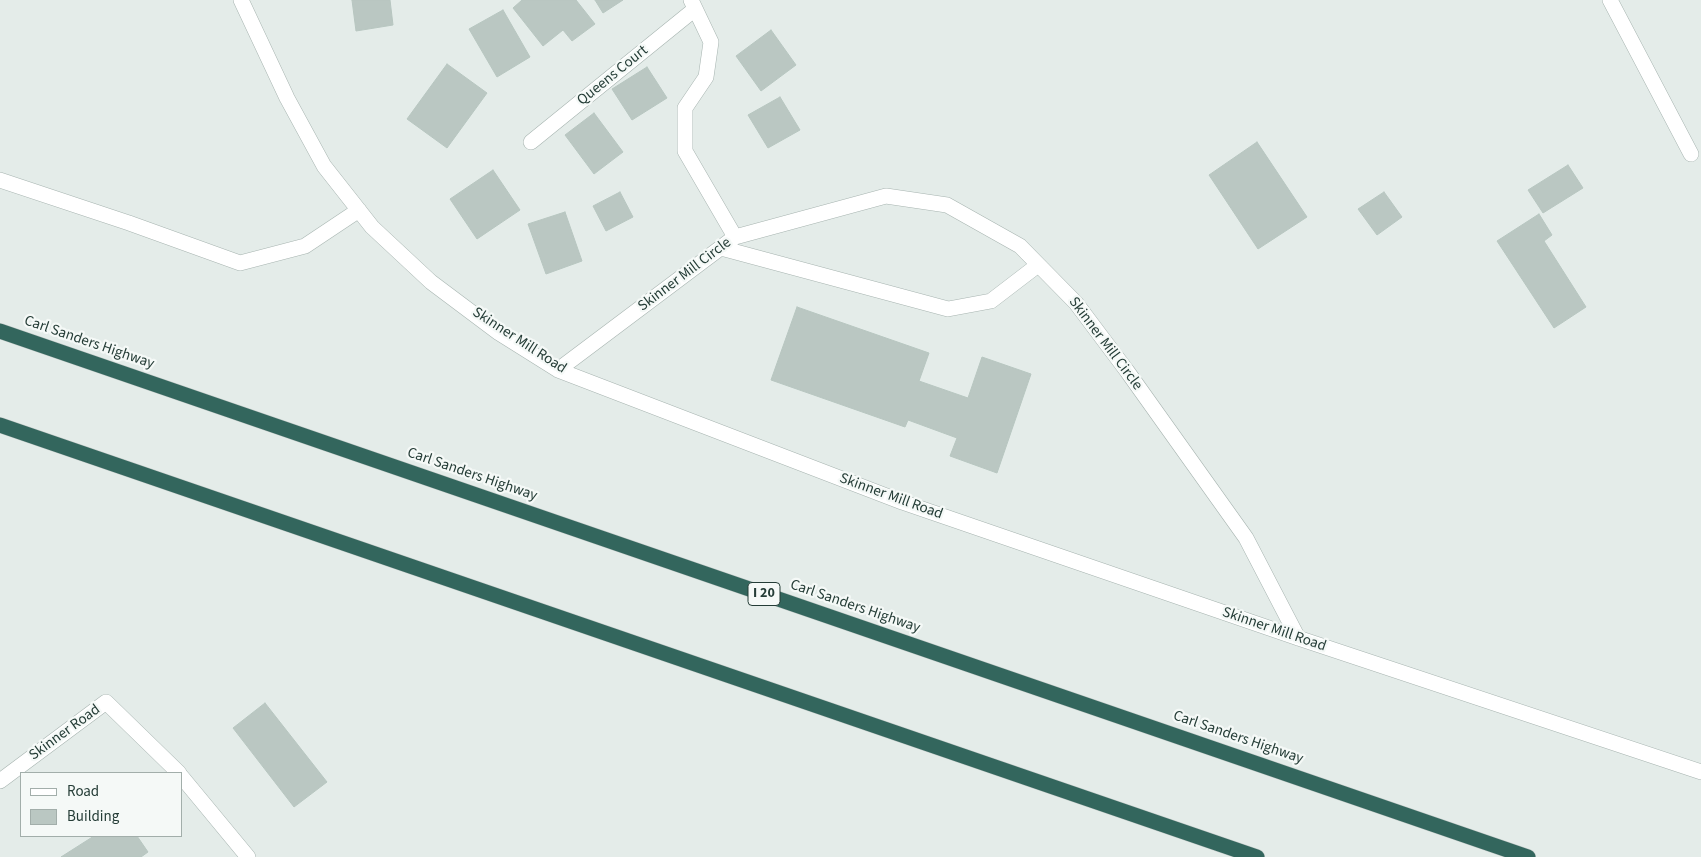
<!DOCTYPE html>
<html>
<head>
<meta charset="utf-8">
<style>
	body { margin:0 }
	#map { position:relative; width:1701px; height:857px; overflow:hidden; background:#e4ece9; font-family:"Source Sans 3",sans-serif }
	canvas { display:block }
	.legend { position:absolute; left:20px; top:772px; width:162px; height:65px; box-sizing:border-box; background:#f5f9f7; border:1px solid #a2aeaa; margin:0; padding:6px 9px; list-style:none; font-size:15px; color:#253d37 }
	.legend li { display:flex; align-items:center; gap:10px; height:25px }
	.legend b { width:25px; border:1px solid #a2aeaa }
</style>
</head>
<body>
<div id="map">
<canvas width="1701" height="857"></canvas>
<ul class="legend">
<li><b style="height:6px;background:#fff"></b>Road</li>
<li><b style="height:14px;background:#bac7c2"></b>Building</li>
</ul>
</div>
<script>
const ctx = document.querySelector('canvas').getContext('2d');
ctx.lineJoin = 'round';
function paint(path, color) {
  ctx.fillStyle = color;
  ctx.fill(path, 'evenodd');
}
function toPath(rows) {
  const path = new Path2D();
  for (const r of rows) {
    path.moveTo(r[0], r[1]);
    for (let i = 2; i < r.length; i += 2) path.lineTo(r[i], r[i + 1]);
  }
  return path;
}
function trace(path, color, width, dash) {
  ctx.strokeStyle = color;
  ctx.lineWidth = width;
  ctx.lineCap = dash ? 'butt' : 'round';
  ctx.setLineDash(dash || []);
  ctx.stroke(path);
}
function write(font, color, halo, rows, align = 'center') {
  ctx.font = font + ' "Source Sans 3",sans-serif';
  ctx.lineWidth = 4.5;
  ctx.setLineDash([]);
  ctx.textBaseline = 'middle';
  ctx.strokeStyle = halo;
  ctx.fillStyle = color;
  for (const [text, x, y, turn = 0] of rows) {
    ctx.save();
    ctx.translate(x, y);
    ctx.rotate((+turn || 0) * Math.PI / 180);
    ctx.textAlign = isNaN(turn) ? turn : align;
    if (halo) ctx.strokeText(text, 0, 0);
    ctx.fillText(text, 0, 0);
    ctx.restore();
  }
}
const building = toPath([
	[352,0,390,0,393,25,356,31,352,0],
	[522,0,576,0,595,24,572,41,563,30,543,46,513,8,522,0],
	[595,0,623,0,603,13,595,0],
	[503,10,530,57,497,77,469,29,503,10],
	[771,30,796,65,761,91,736,56,771,30],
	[447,64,487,93,447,148,407,119,447,64],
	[647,67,667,98,632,120,612,89,647,67],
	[780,97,800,130,768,148,748,115,780,97],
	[594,113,623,152,594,174,565,135,594,113],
	[1257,142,1307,217,1258,249,1209,175,1257,142],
	[1568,165,1583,188,1543,213,1528,190,1568,165],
	[493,170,520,210,477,239,450,199,493,170],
	[620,192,633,217,606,231,593,206,620,192],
	[1384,192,1402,217,1377,235,1358,209,1384,192],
	[565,212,582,261,546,274,528,224,565,212],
	[1539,214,1552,235,1544,241,1586,307,1554,328,1497,241,1539,214],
	[797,307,929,353,919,381,968,398,982,357,1031,374,997,473,950,456,957,438,908,420,905,427,771,380,797,307],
	[265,703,327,782,294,807,233,728,265,703],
	[94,836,137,836,148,852,141,857,61,857,94,836]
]);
const minor = toPath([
	[241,0,287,98,324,166,372,227,431,282,499,333,558,370,902,502,1298,638,1701,772],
	[691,0,711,42,706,77,685,108,685,151,735,237],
	[1610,0,1691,154],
	[531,142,695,9],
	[0,180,129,223,240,263,305,246,359,210],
	[721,248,948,309,991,301,1038,265],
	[558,370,735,237,886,196,947,205,1020,246,1076,303,1127,371,1246,538,1298,638],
	[181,776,248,857],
	[0,781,106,702,179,773]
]);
const highway = toPath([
	[0,331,1528,857],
	[0,425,1257,857]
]);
const shields = [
	[764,594,32]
];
const shieldNames = [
	["I 20",764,594]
];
const streetNames = [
	["Queens Court",613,76,-39],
	["Skinner Mill Circle",685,275,-37],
	["Skinner Mill Road",519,341,33],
	["Carl Sanders Highway",89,343,19],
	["Skinner Mill Circle",1105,344,53],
	["Carl Sanders Highway",472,475,19],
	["Skinner Mill Road",891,497,20],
	["Carl Sanders Highway",855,607,19],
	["Skinner Mill Road",1274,630,19],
	["Skinner Road",65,733,-36],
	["Carl Sanders Highway",1238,738,19]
];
paint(building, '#bac7c2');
trace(building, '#b7c6c0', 1);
trace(minor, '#a7b4b0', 16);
trace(highway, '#c2c9c7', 16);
trace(minor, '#fff', 15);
trace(highway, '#33665d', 15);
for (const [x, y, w] of shields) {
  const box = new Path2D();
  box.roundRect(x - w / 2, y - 11.5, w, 23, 4);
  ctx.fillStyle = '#f5f9f7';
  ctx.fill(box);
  trace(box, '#253d37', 1);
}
write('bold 14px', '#253d37', null, shieldNames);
write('15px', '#253d37', '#f5f9f7', streetNames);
</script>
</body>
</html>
